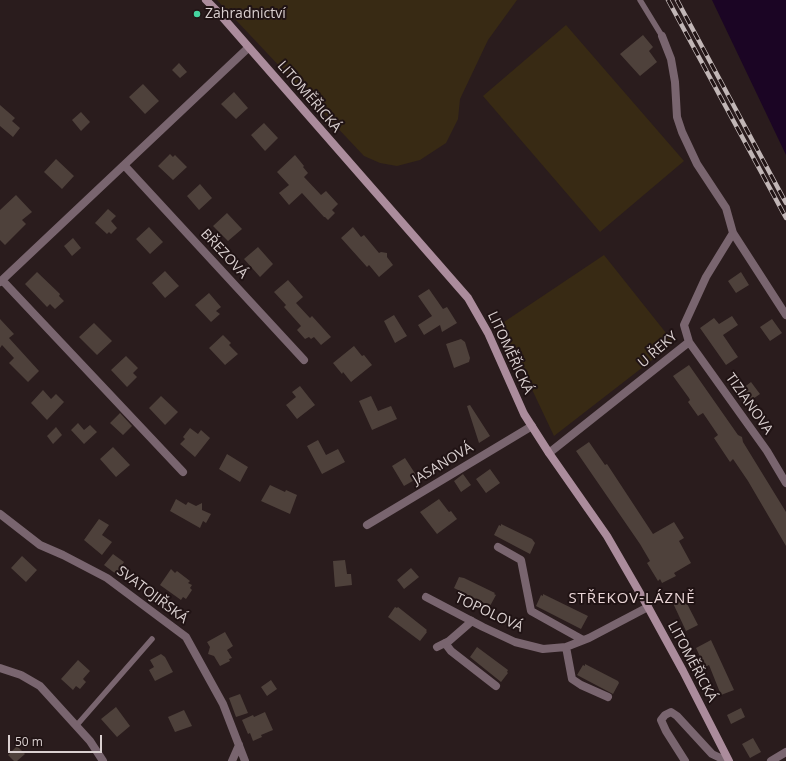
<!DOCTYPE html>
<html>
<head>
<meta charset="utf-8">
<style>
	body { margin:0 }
	#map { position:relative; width:786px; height:761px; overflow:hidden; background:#2a1c1d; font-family:"Open Sans",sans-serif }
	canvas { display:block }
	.scale { position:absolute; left:8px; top:735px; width:94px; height:18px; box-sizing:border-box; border:2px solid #dad0d0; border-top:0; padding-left:5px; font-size:12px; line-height:14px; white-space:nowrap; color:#dad0d0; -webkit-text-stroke:3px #201314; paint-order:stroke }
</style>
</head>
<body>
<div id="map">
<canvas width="786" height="761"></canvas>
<div class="scale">50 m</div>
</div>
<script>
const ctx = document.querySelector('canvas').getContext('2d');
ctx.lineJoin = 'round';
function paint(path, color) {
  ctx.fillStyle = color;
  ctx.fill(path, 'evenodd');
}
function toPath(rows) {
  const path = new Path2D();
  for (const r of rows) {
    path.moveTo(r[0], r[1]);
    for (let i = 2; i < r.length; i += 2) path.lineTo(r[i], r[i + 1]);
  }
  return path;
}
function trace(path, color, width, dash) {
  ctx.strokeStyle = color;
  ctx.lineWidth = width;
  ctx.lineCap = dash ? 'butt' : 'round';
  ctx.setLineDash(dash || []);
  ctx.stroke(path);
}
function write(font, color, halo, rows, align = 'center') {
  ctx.font = font + ' "Open Sans",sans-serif';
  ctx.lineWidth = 4;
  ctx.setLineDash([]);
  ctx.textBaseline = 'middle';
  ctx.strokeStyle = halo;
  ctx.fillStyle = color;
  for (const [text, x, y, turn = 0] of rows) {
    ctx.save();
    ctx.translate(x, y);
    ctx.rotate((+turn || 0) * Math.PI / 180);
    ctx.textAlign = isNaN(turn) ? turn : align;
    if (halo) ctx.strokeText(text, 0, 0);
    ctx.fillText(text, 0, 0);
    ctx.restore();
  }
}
const green = toPath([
	[217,0,517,0,488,40,460,99,458,119,446,143,420,160,397,166,380,163,364,156],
	[566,25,684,161,600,232,483,96],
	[604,255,674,343,554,436,501,324]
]);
const water = toPath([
	[712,0,786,0,786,155]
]);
const building = toPath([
	[643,35,653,47,649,51,657,62,640,76,620,54],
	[179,63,187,72,180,78,172,70],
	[143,84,159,101,145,114,129,97],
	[234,92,248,108,236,119,221,104],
	[0,105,15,118,12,121,20,128,13,137,0,126],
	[81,112,90,122,81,131,72,120],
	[264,123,278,138,265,151,251,135],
	[170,154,173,157,175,155,187,167,173,180,158,166],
	[295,155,304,166,303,167,308,173,304,177,321,195,326,191,338,204,332,210,335,213,328,220,325,217,324,217,302,193,289,205,279,193,289,185,277,172],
	[56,159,74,176,62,189,44,172],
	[200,184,212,198,199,210,187,196],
	[16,195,32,212,22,220,26,224,5,245,0,240,0,210],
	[108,209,116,216,111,221,117,228,111,234,109,232,107,234,95,223],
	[227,213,242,229,228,241,213,226],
	[149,227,163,242,150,254,136,239],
	[353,227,361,237,364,235,379,253,381,252,387,253,387,257,393,265,379,277,369,265,367,267,341,238],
	[73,238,81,248,72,256,64,246],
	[258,247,273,264,260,277,244,259],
	[165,271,179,286,165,298,152,283],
	[37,272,60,294,59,296,64,301,55,309,50,304,47,307,25,284],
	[741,272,749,285,736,293,728,281],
	[288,280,303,297,296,303,310,318,312,316,331,337,321,345,314,337,311,339,309,337,305,339,297,330,301,326,284,307,286,305,274,292],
	[429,289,443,309,447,307,457,323,442,332,440,325,424,335,418,325,432,316,418,296],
	[209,293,221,307,216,311,220,314,211,322,195,305],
	[394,315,407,336,395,343,384,321],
	[732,316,738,325,723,335,738,357,726,365,700,328,714,318,719,324],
	[0,319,14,334,9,338,39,371,28,382,9,363,14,358,2,345,0,348],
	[772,319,782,333,770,341,760,327],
	[94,323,112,341,97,355,79,337],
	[223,335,231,343,229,345,238,354,225,365,209,348],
	[461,339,465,342,470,358,469,362,454,368,446,344],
	[354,346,362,356,364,355,372,365,351,382,343,372,342,374,333,363],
	[126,356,138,368,133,373,137,377,127,387,111,370],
	[689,365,738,435,742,437,743,442,786,512,786,546,748,481,733,459,730,462,714,438,718,435,703,413,698,416,688,402,690,400,689,398,673,376],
	[751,382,760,394,750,401,742,389],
	[300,386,315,405,297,419,286,405,296,397,292,392],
	[43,390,51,399,56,394,64,402,47,420,31,403],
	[161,396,178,412,165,425,149,408],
	[371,396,378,411,391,406,397,419,372,430,359,401],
	[470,405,490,436,479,443,467,406],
	[120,413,132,426,123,435,110,423],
	[78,423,84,430,90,425,97,432,84,444,71,430],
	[56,427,62,435,53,444,47,436],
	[190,428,198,434,201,430,210,438,195,457,180,444,185,439,183,437],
	[318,440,326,455,338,449,345,462,322,474,307,446],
	[589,442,605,465,607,464,653,534,674,522,684,538,679,541,691,563,674,573,676,576,662,583,660,579,658,581,647,563,650,561,640,544,576,451],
	[113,447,130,465,116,477,100,459],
	[227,454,248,467,240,482,219,469],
	[405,458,418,478,404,486,392,466],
	[490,469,500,483,486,493,476,479],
	[463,474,471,485,461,492,454,481],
	[270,485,285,492,286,490,297,495,290,514,261,501],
	[176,499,186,505,188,502,196,506,202,503,202,510,211,514,206,523,203,521,200,528,170,511],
	[439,499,449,512,451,511,457,519,437,534,420,512],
	[99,519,109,525,102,535,112,542,102,555,84,540],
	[501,524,532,539,535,543,530,554,494,535,499,525,501,526],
	[113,554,124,562,116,574,104,565],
	[22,556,37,570,26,582,11,568],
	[345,560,347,574,351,574,352,585,335,587,333,561],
	[411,568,419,577,404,589,397,580],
	[171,569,175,573,177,571,190,581,188,583,192,585,190,588,192,590,186,599,183,597,181,600,160,585],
	[459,577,464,578,495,593,494,594,496,595,490,606,454,588],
	[543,594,588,616,581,629,536,606,541,595,543,596],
	[683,596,698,625,686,631,672,601],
	[395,607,397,608,398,607,427,630,426,631,427,632,420,641,388,617],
	[225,632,233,646,227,650,232,658,229,659,230,661,220,666,214,656,208,654,210,647,207,642],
	[711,640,734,690,721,695,709,665,705,667,696,648],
	[477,647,508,670,507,672,508,673,501,682,470,657],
	[161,654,165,657,173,672,155,681,149,670,154,667,150,660],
	[78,660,90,671,83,679,86,682,80,689,76,686,73,690,61,679],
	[585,664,618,681,619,683,613,694,577,675,583,665,585,666],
	[271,680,277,689,267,696,261,687],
	[240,694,248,713,236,717,229,698],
	[116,707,130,726,117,737,101,719],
	[741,708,745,717,731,724,727,715],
	[184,710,192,726,175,732,168,717],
	[265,712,273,730,261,735,262,737,253,741,250,733,248,734,242,720,253,715,254,717],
	[753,738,761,752,750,758,742,744],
	[17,746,25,754,17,761,14,761,8,755]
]);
const lane = toPath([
	[640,0,662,36],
	[76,726,152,639]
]);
const street = toPath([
	[662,36,671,59,675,82,677,117,682,132,697,164,726,208,733,233,786,315],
	[124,165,304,360],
	[2,280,183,472],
	[0,282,248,48],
	[689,342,767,451,786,483],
	[549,453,689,342,684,325,706,277,733,233],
	[0,514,40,545,63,555,107,578,186,637,223,704,245,761],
	[367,525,532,426],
	[498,547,521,560,531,611,583,640],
	[426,597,483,627,515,642,543,649,566,647,589,638,648,607],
	[445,643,451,651,496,686],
	[437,647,449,641,472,621],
	[566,647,572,679,581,685,608,697],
	[0,668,21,675,40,686,90,741,103,761],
	[232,761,239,745],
	[685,761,666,731,661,720,665,715,671,712,677,716,712,754,727,761],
	[771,761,786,752]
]);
const secondary = toPath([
	[206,0,218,12,468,298,488,333,524,414,549,453,607,536,648,607,683,671,729,761]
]);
const rail = toPath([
	[668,0,786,218],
	[677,0,786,203]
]);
const markers = [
	[197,14,4,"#45d49f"]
];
const poiNames = [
	["Zahradnictví",205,14]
];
const streetNames = [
	["LITOMĚŘICKÁ",309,97,49],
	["BŘEZOVÁ",224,254,47],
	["U ŘEKY",658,350,-41],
	["LITOMĚŘICKÁ",510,353,65],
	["TIZIANOVA",749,404,55],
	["JASANOVÁ",443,464,-31],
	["SVATOJIŘSKÁ",152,595,37],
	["TOPOLOVÁ",489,613,25],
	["LITOMĚŘICKÁ",692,662,62]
];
const neighbourhoodNames = [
	["STŘEKOV-LÁZNĚ",632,599]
];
paint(green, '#382a14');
paint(water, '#1b0524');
paint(building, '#4e413b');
trace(lane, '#79656f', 5.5);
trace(street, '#79656f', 8);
trace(secondary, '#ab8c9c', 8);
trace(rail, '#c1b6b6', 4.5);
trace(rail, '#201314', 3, [9]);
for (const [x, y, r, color] of markers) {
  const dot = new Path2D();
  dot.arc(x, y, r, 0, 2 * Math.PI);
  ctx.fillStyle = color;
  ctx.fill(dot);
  trace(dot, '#201314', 1.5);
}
write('14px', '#dad0d0', '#201314', poiNames, 'left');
write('14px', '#dad0d0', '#201314', streetNames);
ctx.letterSpacing = '1px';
write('15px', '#ead6d7', '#201314', neighbourhoodNames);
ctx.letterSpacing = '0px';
</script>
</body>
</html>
